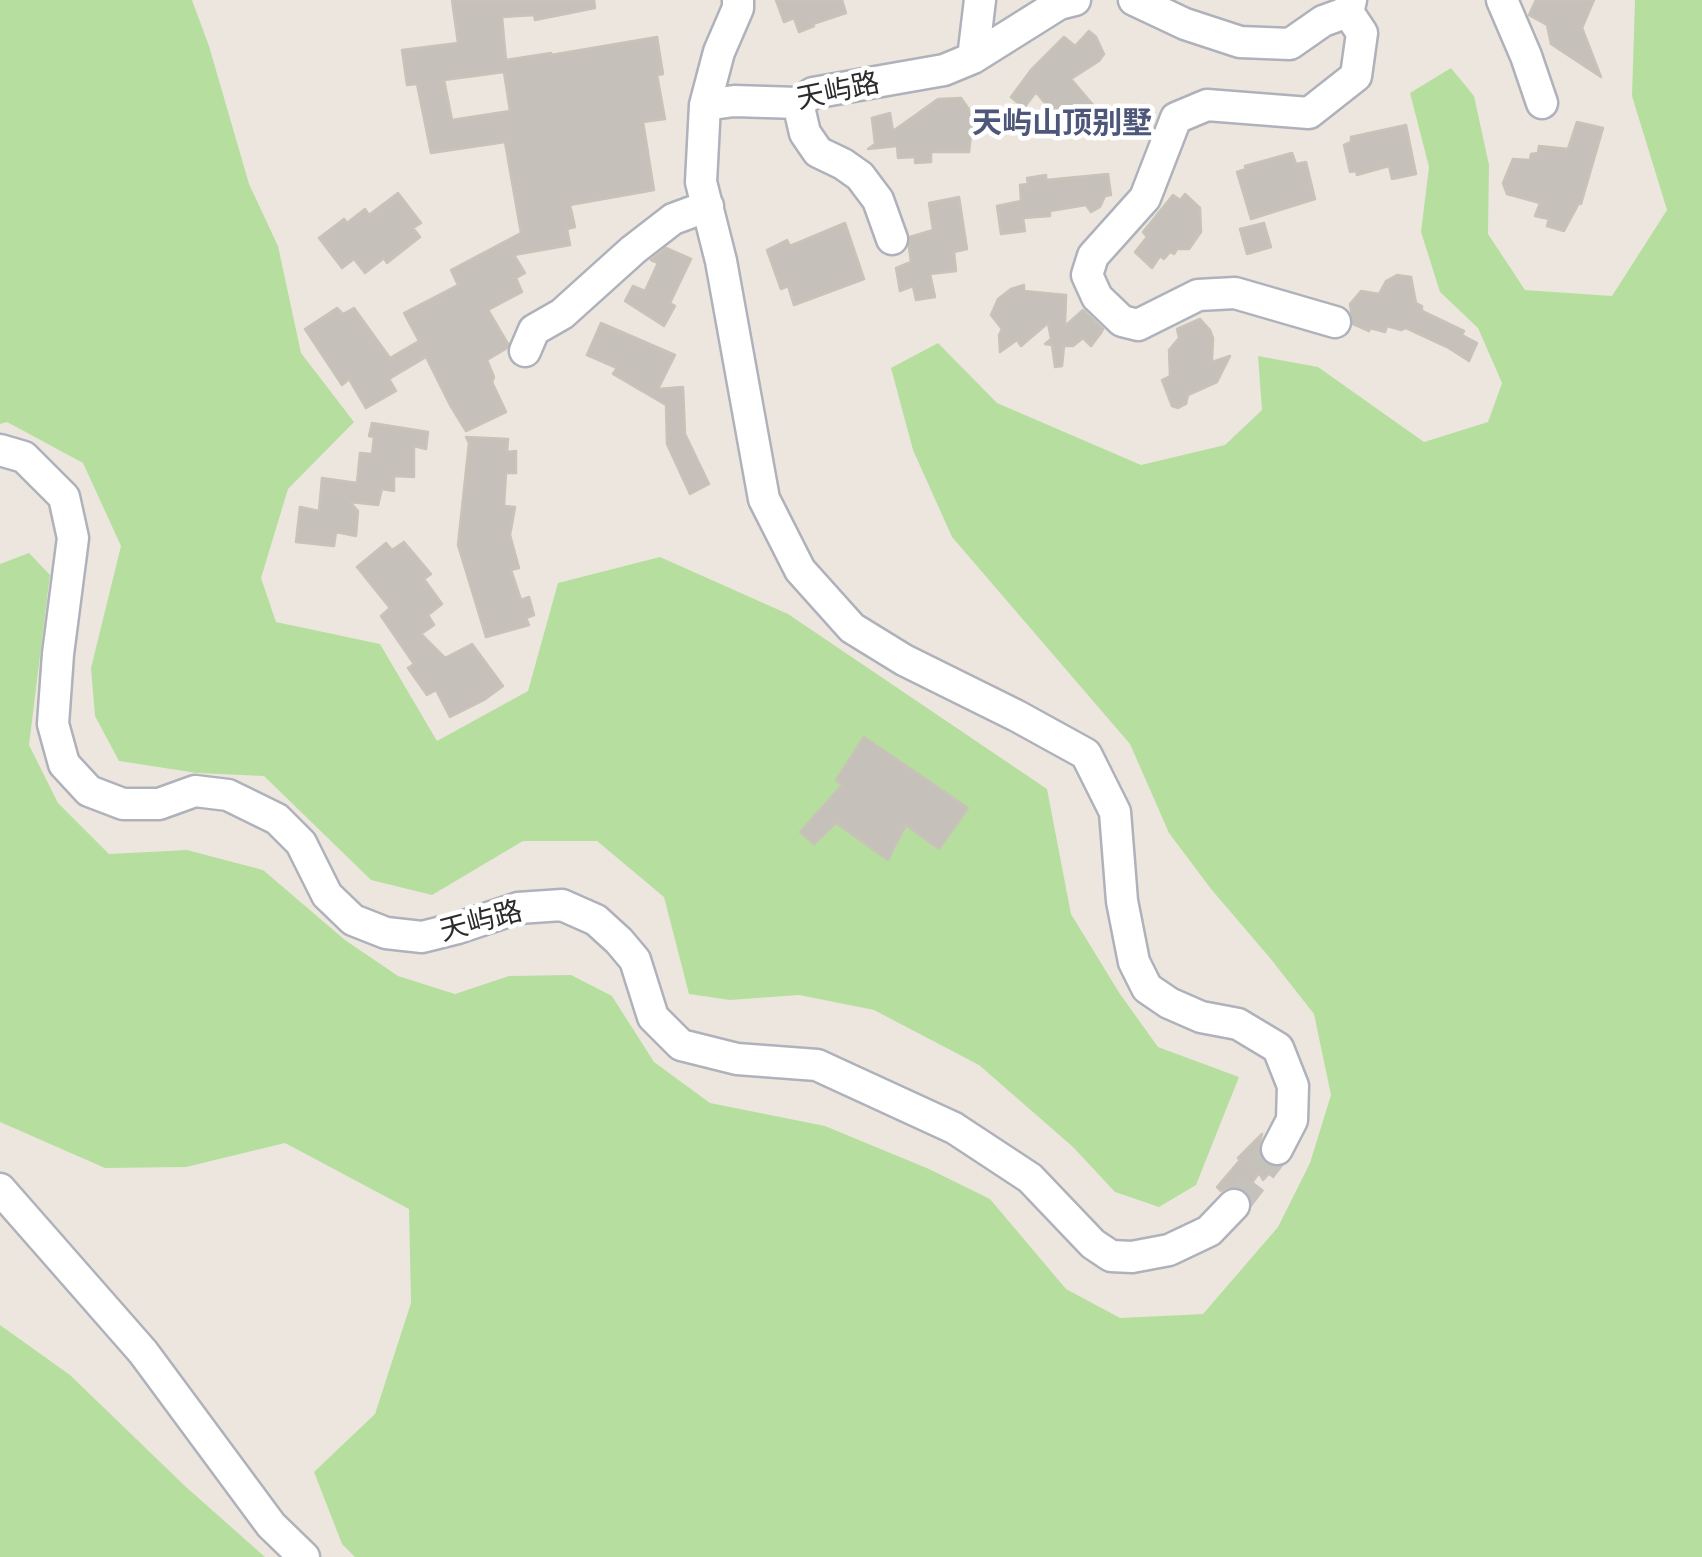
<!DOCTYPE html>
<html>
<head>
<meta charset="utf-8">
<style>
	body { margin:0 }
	canvas { display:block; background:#ece6df }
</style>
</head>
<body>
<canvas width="1702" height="1557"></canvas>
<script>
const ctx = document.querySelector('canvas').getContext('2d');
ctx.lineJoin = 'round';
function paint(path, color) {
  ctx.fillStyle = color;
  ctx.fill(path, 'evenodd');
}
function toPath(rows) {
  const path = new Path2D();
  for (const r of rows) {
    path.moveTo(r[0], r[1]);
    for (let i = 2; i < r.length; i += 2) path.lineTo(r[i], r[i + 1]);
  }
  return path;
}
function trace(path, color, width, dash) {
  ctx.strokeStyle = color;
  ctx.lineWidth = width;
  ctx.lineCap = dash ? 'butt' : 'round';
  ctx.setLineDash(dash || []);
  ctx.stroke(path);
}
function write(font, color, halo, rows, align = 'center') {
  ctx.font = font + ' "Golos Text","Noto Sans SC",sans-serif';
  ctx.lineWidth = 9;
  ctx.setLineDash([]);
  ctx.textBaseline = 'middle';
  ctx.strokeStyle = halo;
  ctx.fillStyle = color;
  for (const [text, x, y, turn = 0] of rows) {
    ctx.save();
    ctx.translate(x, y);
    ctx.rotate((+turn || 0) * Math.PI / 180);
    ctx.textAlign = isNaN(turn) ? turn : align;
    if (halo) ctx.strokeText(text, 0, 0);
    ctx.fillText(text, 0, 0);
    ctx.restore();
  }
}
const green = toPath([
	[0,0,192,0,209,46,249,184,278,246,301,353,354,422,288,489,261,578,276,622,380,644,437,741,528,691,558,583,660,557,788,614,1047,789,1071,914,1120,994,1158,1047,1239,1077,1196,1185,1159,1207,1115,1192,1073,1147,979,1065,874,1010,799,995,730,1000,689,994,664,897,597,841,523,841,432,895,371,880,264,776,197,773,119,761,95,716,91,668,121,546,83,463,7,422,0,424],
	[1635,0,1702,0,1702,1557,355,1557,342,1544,314,1472,375,1414,411,1303,409,1209,285,1143,186,1167,105,1168,0,1122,0,564,29,553,50,575,29,745,58,803,109,854,187,850,263,870,345,940,398,976,455,994,509,976,571,975,612,996,654,1062,710,1103,825,1126,929,1169,990,1199,1066,1289,1120,1318,1203,1314,1278,1227,1310,1163,1331,1095,1314,1014,1270,958,1211,889,1169,833,1130,744,952,537,913,450,891,368,938,343,997,403,1141,465,1225,445,1262,410,1258,356,1318,367,1424,442,1488,422,1502,383,1478,328,1440,292,1421,232,1429,167,1410,93,1451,68,1474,96,1489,165,1488,234,1525,290,1612,296,1667,210,1632,96],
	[0,1325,70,1375,186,1487,265,1557,0,1557]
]);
const building = toPath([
	[452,0,594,0,595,8,535,20,534,15,502,17,506,60,551,53,551,55,657,37,663,74,657,75,665,119,643,122,654,190,570,205,575,227,567,229,570,245,514,255,525,273,516,278,522,292,488,310,508,344,507,348,487,360,494,377,492,382,506,412,466,431,450,405,426,357,389,379,396,391,366,408,349,379,342,385,305,329,337,308,343,314,354,308,390,358,419,341,404,313,458,285,451,270,521,233,505,142,431,153,417,84,407,85,402,50,458,43,452,0],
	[504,72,510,111,452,120,444,80,504,72],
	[776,0,842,0,846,13,813,24,814,26,799,32,794,18,784,22,776,0],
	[1536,0,1594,0,1582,28,1601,77,1551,44,1547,25,1529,15,1536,0],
	[1089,31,1096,37,1104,54,1099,61,1071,79,1094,106,1068,132,1036,92,1024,108,1011,97,1031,70,1064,37,1075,46,1089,31],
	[961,98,973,115,969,152,931,152,931,162,915,163,915,157,898,158,897,146,868,149,875,144,872,118,890,113,893,131,938,99,961,98],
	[1577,122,1603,128,1581,204,1579,203,1564,231,1547,226,1549,219,1535,216,1540,203,1507,194,1503,183,1513,159,1530,160,1531,154,1538,153,1539,146,1568,149,1577,122],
	[1406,125,1416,174,1392,179,1389,166,1357,175,1356,171,1350,172,1344,145,1351,142,1351,137,1406,125],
	[1292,153,1296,164,1306,162,1315,199,1251,219,1237,172,1246,169,1245,166,1292,153],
	[1108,174,1111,195,1105,196,1100,207,1091,212,1086,205,1050,211,1050,216,1023,218,1025,231,1001,234,997,206,1021,201,1020,185,1028,184,1027,178,1046,175,1046,180,1108,174],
	[398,193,421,223,413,228,420,237,387,263,384,258,365,273,354,259,342,268,319,238,344,219,347,223,365,209,369,215,398,193],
	[1185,194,1200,208,1201,232,1189,249,1177,249,1174,254,1170,252,1164,259,1160,256,1152,268,1135,252,1147,237,1143,232,1173,195,1180,200,1185,194],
	[959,197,967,249,954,252,956,271,930,274,935,297,916,300,913,286,900,291,896,268,911,262,909,247,910,237,933,230,929,203,959,197],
	[845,223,864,279,794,305,788,286,781,289,767,250,787,240,790,246,845,223],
	[1264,223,1271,247,1247,254,1240,229,1264,223],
	[666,248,691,259,670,303,675,306,664,326,625,301,633,286,645,291,658,263,651,260,666,248],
	[1397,275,1411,277,1416,303,1422,306,1422,311,1464,331,1462,335,1477,343,1469,361,1447,347,1406,328,1401,330,1387,326,1385,332,1370,328,1369,331,1353,324,1350,304,1361,291,1379,294,1386,281,1397,275],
	[1024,285,1024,291,1066,295,1065,326,1083,310,1103,329,1101,333,1091,346,1083,338,1073,346,1064,346,1062,366,1055,367,1052,345,1045,344,1051,339,1048,323,1021,346,1017,340,1000,352,999,335,1002,329,991,315,998,299,1011,289,1024,285],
	[1200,319,1210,330,1213,338,1212,362,1230,356,1217,382,1188,395,1186,404,1178,408,1172,406,1162,380,1170,376,1169,350,1179,338,1177,329,1200,319],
	[601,323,675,355,658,389,683,387,685,434,709,484,690,494,667,444,666,405,613,374,617,368,587,355,601,323],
	[372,423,428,432,426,449,414,446,414,477,394,476,394,491,382,489,378,505,350,502,358,511,356,536,336,532,334,546,296,542,300,507,319,511,322,478,357,483,360,453,372,454,374,437,369,436,372,423],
	[466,437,508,439,507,452,516,451,516,473,506,473,504,506,515,507,510,535,519,568,511,570,521,600,529,597,534,615,526,618,529,625,486,637,458,545,469,443,466,437],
	[404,542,431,574,424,579,442,604,428,615,434,625,421,634,445,658,472,644,503,686,484,700,450,717,436,690,427,695,408,668,414,664,381,616,390,608,357,567,386,543,392,550,404,542],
	[864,737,968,808,939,849,906,825,888,860,836,823,814,844,800,832,842,785,836,780,864,737],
	[1262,1134,1258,1149,1261,1158,1268,1165,1275,1167,1263,1180,1259,1173,1246,1191,1238,1187,1228,1187,1221,1191,1217,1187,1240,1160,1238,1158,1262,1134]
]);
const minorTunnel = toPath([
	[1234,1205,1277,1149]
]);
const minor = toPath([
	[1075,0,1059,4,973,58,944,70,813,93,798,103,734,101,705,105,701,182,721,261,764,499,800,570,852,628,904,660,1017,716,1086,754,1115,812,1122,901,1134,962,1147,988,1169,1003,1201,1017,1238,1024,1278,1048,1293,1086,1292,1120,1277,1149],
	[1134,0,1185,24,1240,42,1290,44,1323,21,1348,12,1351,0],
	[1502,0,1526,56,1542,103],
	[973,58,980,0],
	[798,103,805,133,818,152,843,164,860,176,878,200,892,239],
	[705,105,719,52,738,8,738,0],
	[1335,322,1235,293,1198,295,1138,325,1122,321,1097,297,1087,275,1093,256,1145,198,1176,118,1207,105,1309,113,1356,76,1362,33,1348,12],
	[525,351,534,330,562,314,633,250,673,219,708,206],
	[0,450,24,457,64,497,73,538,58,654,53,724,64,764,89,791,123,804,159,804,195,791,228,795,277,819,301,843,327,895,353,920,386,933,422,937,458,928,518,908,562,905,596,920,619,941,635,960,653,1017,681,1045,737,1059,817,1065,954,1128,1030,1178,1093,1244,1111,1256,1132,1257,1169,1250,1209,1231,1234,1205],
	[0,1189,143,1352,271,1525,304,1557]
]);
const streetNames = [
	["天屿路",838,91,-12],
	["天屿路",481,921,-15]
];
const neighbourhoodNames = [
	["天屿山顶别墅",1062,123]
];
paint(green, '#b6df9f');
paint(building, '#c5c0ba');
trace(building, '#c8c2b8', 2.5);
trace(minorTunnel, '#c5c1bb', 30, [30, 15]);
trace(minor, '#afb1bb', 35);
trace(minor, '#fff', 30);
write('28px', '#2b2b2b', '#fff', streetNames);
write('bold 30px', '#4e5779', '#fff', neighbourhoodNames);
</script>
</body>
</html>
